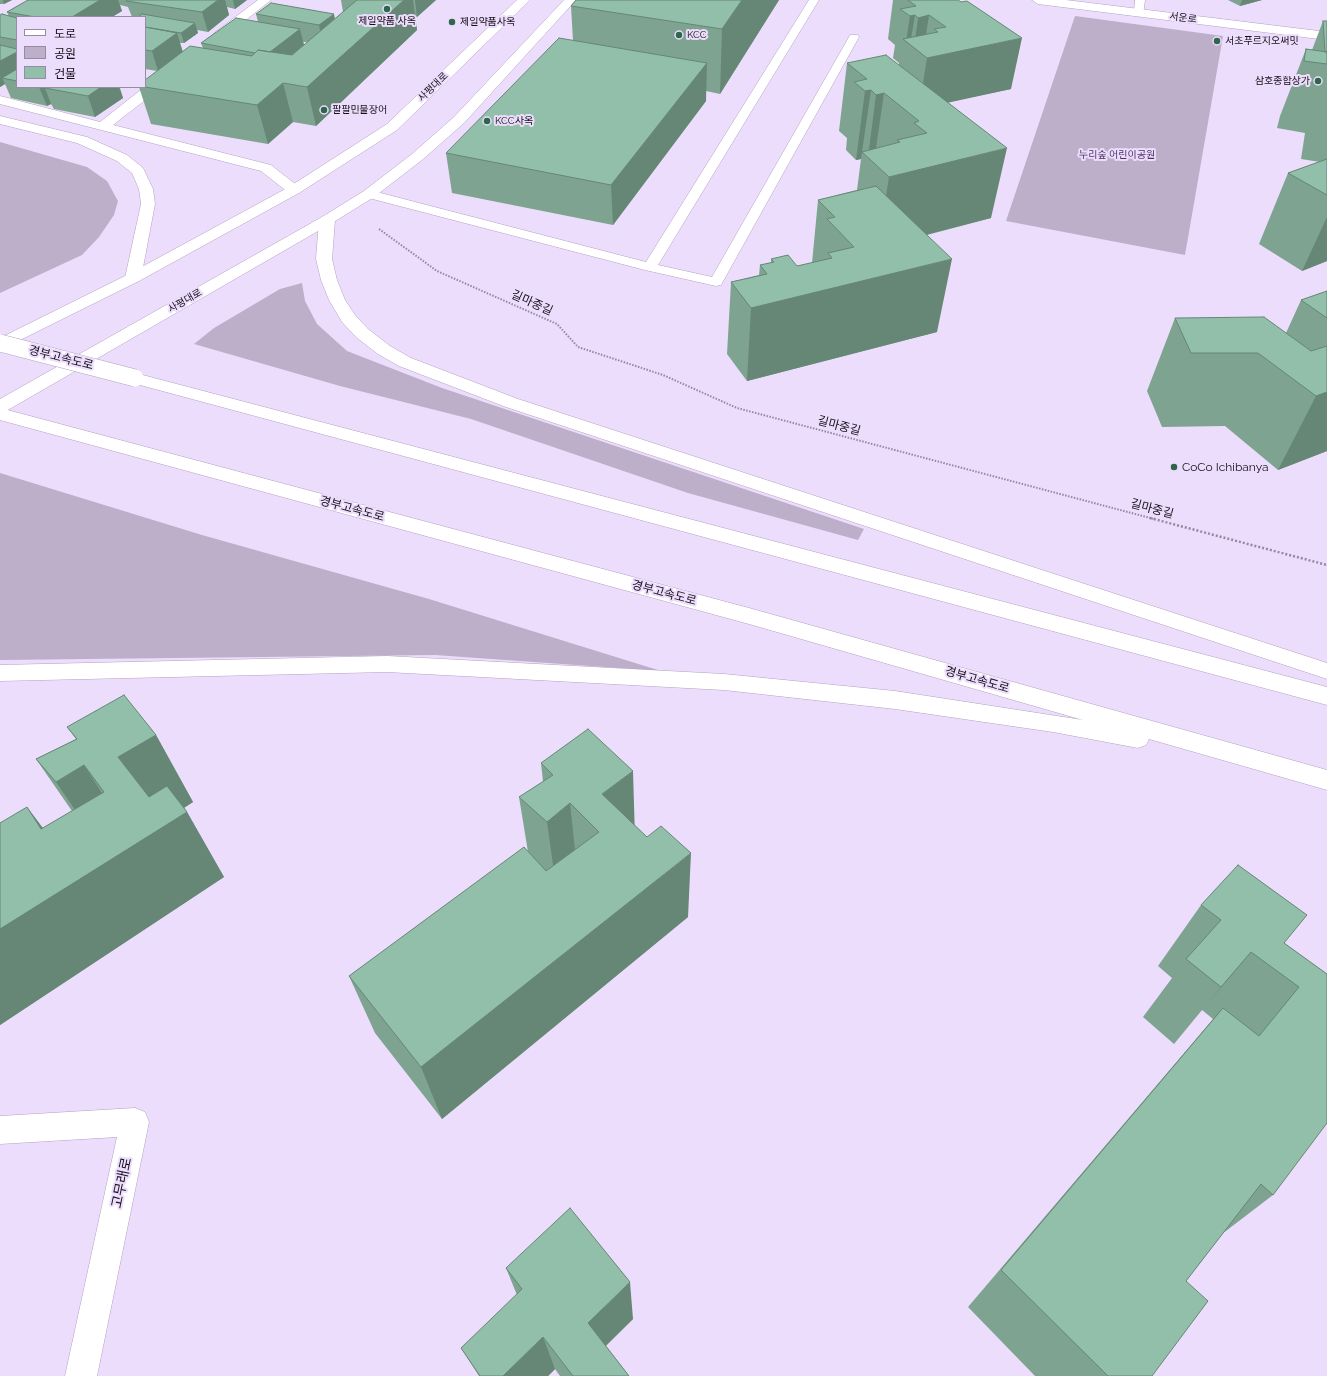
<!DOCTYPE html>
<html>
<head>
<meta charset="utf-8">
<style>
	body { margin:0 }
	#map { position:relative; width:1327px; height:1376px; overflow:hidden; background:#edddfc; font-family:Raleway,"Noto Sans KR",sans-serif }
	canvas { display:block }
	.legend { position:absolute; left:16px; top:16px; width:130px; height:72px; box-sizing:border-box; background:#edddfc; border:1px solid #978ba1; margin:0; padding:5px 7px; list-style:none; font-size:12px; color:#150f19 }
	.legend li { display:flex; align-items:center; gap:8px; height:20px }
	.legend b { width:20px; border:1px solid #978ba1 }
</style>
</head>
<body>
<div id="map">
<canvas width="1327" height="1376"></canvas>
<ul class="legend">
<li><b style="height:5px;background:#fff"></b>도로</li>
<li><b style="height:11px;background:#bdaeca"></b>공원</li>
<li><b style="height:11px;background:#92bfa9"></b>건물</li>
</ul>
</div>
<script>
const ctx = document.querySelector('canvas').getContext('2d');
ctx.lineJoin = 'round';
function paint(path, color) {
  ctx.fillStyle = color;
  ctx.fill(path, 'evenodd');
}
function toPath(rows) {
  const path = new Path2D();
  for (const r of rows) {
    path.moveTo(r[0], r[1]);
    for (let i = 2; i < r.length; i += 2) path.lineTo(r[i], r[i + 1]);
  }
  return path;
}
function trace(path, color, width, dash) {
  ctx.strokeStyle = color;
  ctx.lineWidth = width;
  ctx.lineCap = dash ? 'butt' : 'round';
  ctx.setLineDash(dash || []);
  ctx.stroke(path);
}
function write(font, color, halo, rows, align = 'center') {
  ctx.font = font + ' Raleway,"Noto Sans KR",sans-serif';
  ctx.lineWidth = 4;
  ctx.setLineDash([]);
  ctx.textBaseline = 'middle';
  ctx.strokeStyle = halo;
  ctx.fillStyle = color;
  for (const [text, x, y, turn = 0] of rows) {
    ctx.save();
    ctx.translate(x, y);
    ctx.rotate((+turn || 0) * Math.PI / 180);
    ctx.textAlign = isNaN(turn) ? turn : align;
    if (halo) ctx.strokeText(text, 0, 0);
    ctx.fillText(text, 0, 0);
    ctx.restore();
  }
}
const green = toPath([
	[1075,16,1223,36,1185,255,1006,221],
	[0,142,87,167,107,181,118,201,114,215,99,237,82,255,0,293],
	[302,283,305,301,317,324,347,351,442,388,864,529,858,540,688,493,471,419,340,386,194,344,214,328,280,289],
	[0,473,202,535,429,599,661,671,435,655,0,660]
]);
const pathFar1 = toPath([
	[379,229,437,271,557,324,578,347,663,375,737,408,1154,519]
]);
const path = toPath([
	[1150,518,1327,565]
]);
const service = toPath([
	[809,0,819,0,658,265,712,277,849,37,850,35,858,35,859,37,721,285,716,286,645,270,365,197,363,194,369,190,646,262,809,0],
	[1135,0,1145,0,1143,15,1139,16,1134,13,1135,0]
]);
const minor = toPath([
	[258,0,271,0,222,39,214,39,212,36,214,33,258,0],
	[166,73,172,77,171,80,113,125,271,165,299,187,301,190,299,193,289,193,261,171,0,104,0,96,100,122,161,74,166,73],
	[135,1108,145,1112,149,1122,97,1376,65,1376,117,1137,0,1144,0,1116,135,1108]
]);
const tertiary = toPath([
	[1032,0,1066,0,1327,32,1327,40,1038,4,1032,0]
]);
const primary = toPath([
	[517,0,530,0,397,130,299,193,139,281,0,350,0,338,127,275,289,187,387,124,517,0],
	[564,0,576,0,464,123,422,160,374,197,332,223,6,411,0,413,0,399,322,217,364,191,412,154,454,117,564,0]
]);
const trunk = toPath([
	[0,116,87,137,127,155,143,168,153,189,155,204,141,278,139,281,133,283,127,281,125,278,141,204,139,189,132,173,117,161,77,143,0,124,0,116],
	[327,215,332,217,335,220,332,259,337,280,345,300,355,315,368,329,390,346,411,358,518,399,1327,663,1327,679,506,407,399,366,378,354,356,337,342,322,329,300,321,280,316,259,319,220,322,217,327,215],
	[135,373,1327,687,1327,705,129,382,126,378,129,374,135,373],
	[0,408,749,608,1327,770,1327,790,1149,739,1146,745,1138,748,1053,732,895,709,724,690,387,672,0,681,0,665,387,656,724,674,895,691,1083,720,749,624,0,420,0,408]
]);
const trunkBridge = toPath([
	[0,343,135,378]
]);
const wall = toPath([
	[0,0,12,0,4,4,0,4],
	[28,0,247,0,235,9,227,7,229,15,208,32,197,30,198,33,184,43,180,43,183,52,203,48,201,43,258,22,256,14,335,19,343,12,341,0,436,0,417,17,415,17,417,30,316,126,293,122,268,144,151,124,139,87,145,87,157,71,145,69,145,17,132,17,128,7,120,5,122,11,112,17,17,17,17,87,121,87,120,88,123,98,95,117,54,109,51,104,47,106,11,98,5,84,0,87,0,15,9,16,7,12],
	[303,42,307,42,304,45],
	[576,0,779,0,720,94,706,91,706,101,613,225,452,193,446,153,573,41,571,6],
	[893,0,958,0,1011,89,948,102,991,218,927,235,937,332,747,381,727,354,731,282,759,275,760,265,771,263,771,259,797,266,812,263,818,200,857,190,861,159,856,160,846,150,847,138,839,131,847,63,899,65,899,63,893,58,895,45,888,39],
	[1228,0,1262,0,1240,6],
	[1323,21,1327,21,1327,261,1302,271,1259,244,1288,173,1320,162,1301,159,1305,133,1277,128,1280,116,1306,49,1312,50],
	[1327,291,1327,451,1278,470,1225,426,1162,427,1147,391,1175,318,1286,333,1301,300],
	[67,727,156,735,193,802,184,808,187,812,224,877,0,1025,27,807,43,828,72,811,36,759,76,739],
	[541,763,635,826,688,917,442,1119,375,1033,349,976,528,852,519,797,543,782],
	[1201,905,1284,943,1327,974,1273,1195,1222,1234,1186,1281,1152,1376,1035,1376,968,1307,1213,1019,1202,1010,1174,1044,1143,1017,1172,978,1158,966],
	[506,1268,633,1319,606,1346,629,1376,560,1376,555,1369,548,1376,479,1376,461,1348,517,1295]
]);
const shadedWall = toPath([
	[3,0,12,0,4,4],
	[100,0,118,0,122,11,112,17,72,17],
	[218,0,225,0,229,15,208,32,202,12],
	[233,0,247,0,235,9],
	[404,0,413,0,417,30,316,126,307,87],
	[415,0,436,0,417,17],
	[742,0,779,0,720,94,722,29],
	[1242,0,1262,0,1240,6],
	[334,14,338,34,323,46,319,25],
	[915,15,910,45,906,42,910,16],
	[929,15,923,55,914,48,918,18],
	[195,23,198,33,184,43,181,33],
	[300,29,305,49,272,75,266,55],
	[177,33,183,53,158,71,152,51],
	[1022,38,1011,89,919,109,927,58],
	[17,52,17,77,2,78,5,84,0,87,0,61],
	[707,63,706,101,613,225,611,185],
	[283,83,293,122,268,144,257,105],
	[39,87,77,87,45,88,51,104,47,106],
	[101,87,119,87,123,98,95,117,88,96],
	[871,90,862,152,861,159,856,160,865,91],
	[884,93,874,162,868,157,876,95],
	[1007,148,991,218,878,247,889,177],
	[1327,217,1327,261,1302,271],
	[952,259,937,332,747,381,751,308],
	[1327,392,1327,451,1278,470,1316,396],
	[156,735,193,802,159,824,118,757],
	[84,765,127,832,102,849,56,782],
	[633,771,635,838,602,794],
	[570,803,577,869,556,886,547,822],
	[27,807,76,873,187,812,224,877,0,1025,0,929,41,829],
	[691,853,688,917,442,1119,421,1067],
	[1251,952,1202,1010,1174,1044,1221,987],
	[630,1282,633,1319,595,1356,588,1323],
	[543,1337,555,1369,548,1376,503,1376]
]);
const building = toPath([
	[28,0,100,0,72,17,35,17,7,12,28,0],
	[127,0,218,0,202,12,126,1,127,0],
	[357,0,404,0,307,87,283,83,257,105,145,87,145,80,190,46,252,56,258,50,292,55,357,0],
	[576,0,742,0,722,29,571,6,576,0],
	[908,0,958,0,961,2,967,1,1022,38,927,58,903,39,938,32,934,29,946,27,929,15,918,18,915,15,910,16,900,9,916,6,908,0],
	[271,3,334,14,319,25,256,14,271,3],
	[2,14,17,18,17,40,0,37,0,15,2,14],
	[142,14,195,23,181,33,145,27,145,17,138,17,142,14],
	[236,18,300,29,270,52,258,50,255,53,201,43,236,18],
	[1323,21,1327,21,1327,52,1325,52,1323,21],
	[145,27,177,33,152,51,145,50,145,27],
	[559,38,707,63,611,185,446,153,559,38],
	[0,45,17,49,17,52,0,61,0,45],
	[1306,49,1327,52,1327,64,1304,61,1306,49],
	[886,55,1007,148,889,177,862,152,900,142,897,140,927,133,914,123,919,121,884,93,876,95,871,90,865,91,854,82,867,79,847,63,886,55],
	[17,69,17,81,2,78,17,69],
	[47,87,101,87,88,96,45,88,47,87],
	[1327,159,1327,195,1288,173,1327,159],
	[876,186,952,259,751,308,731,282,767,274,760,265,774,262,771,259,788,255,797,266,832,258,828,253,854,247,827,219,835,217,818,200,876,186],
	[1327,291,1327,318,1301,300,1327,291],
	[1264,317,1311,351,1327,346,1327,392,1316,396,1258,353,1191,353,1175,318,1264,317],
	[124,695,156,735,118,757,149,797,167,786,187,812,0,929,0,823,27,807,41,829,104,792,84,765,56,782,36,759,77,739,67,727,124,695],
	[588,729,633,771,602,794,647,837,661,826,691,853,421,1067,349,976,524,847,546,871,599,832,570,803,547,822,519,797,553,775,541,763,588,729],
	[1238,865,1307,915,1284,943,1327,974,1327,1123,1273,1195,1261,1184,1186,1281,1208,1301,1152,1376,1108,1376,1001,1270,1223,1008,1259,1036,1299,987,1251,952,1221,987,1186,959,1221,920,1201,905,1238,865],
	[570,1208,630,1282,588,1323,629,1376,573,1376,543,1337,503,1376,480,1376,461,1348,522,1289,506,1268,570,1208]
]);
const markers = [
	[387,9,4,"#2d654d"],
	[452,22,4,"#2d654d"],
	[679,35,4,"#2d654d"],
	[1217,41,4,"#2d654d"],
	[1318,81,4,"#2d654d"],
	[324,110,4,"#2d654d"],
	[487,121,4,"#2d654d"],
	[1174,467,4,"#2d654d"]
];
const farStreetnames = [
	["서운로",1183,18,7],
	["사평대로",433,87,-44],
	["사평대로",185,301,-30]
];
const farPoinames = [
	["제일약품 사옥",387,21,"center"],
	["제일약품사옥",460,22],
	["KCC",687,35],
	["서초푸르지오써밋",1225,41],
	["삼호종합상가",1310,81,"right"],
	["팔팔민물장어",332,110],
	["KCC사옥",495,121]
];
const farParknames = [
	["누리숲 어린이공원",1117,155]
];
const streetNames = [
	["길마중길",532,303,24],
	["경부고속도로",61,358,14],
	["길마중길",839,426,15],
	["경부고속도로",352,509,15],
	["길마중길",1152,509,15],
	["경부고속도로",664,593,15],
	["경부고속도로",977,680,16]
];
const poiNames = [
	["CoCo Ichibanya",1182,467]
];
const nearStreetnames = [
	["고무래로",122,1183,-78]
];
paint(green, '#bdaeca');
trace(service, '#b1a2bf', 1);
trace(minor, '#b1a2bf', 1);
trace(tertiary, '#b1a2bf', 1);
trace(primary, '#b1a2bf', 1);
trace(trunk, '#b1a2bf', 1);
trace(pathFar1, '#94889f', 2, [1.5, 1.5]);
trace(path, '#94889f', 2.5, [2, 2]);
paint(service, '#fff');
paint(minor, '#fff');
paint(tertiary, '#fff');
paint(primary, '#fff');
paint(trunk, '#fff');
trace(trunkBridge, '#b1a2bf', 18, []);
trace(trunkBridge, '#fff', 17);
paint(wall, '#7ea491');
paint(shadedWall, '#668676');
paint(building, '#92bfa9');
trace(building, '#668676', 1);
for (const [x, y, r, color] of markers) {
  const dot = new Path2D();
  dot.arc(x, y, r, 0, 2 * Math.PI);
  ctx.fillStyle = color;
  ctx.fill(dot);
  trace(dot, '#edddfc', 1.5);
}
write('10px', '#150f19', '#edddfc', farStreetnames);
write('10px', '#150f19', '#edddfc', farPoinames, 'left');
write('10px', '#4e3264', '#edddfc', farParknames);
write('12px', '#150f19', '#edddfc', streetNames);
write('12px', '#150f19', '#edddfc', poiNames, 'left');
write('14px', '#150f19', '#edddfc', nearStreetnames);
</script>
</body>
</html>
